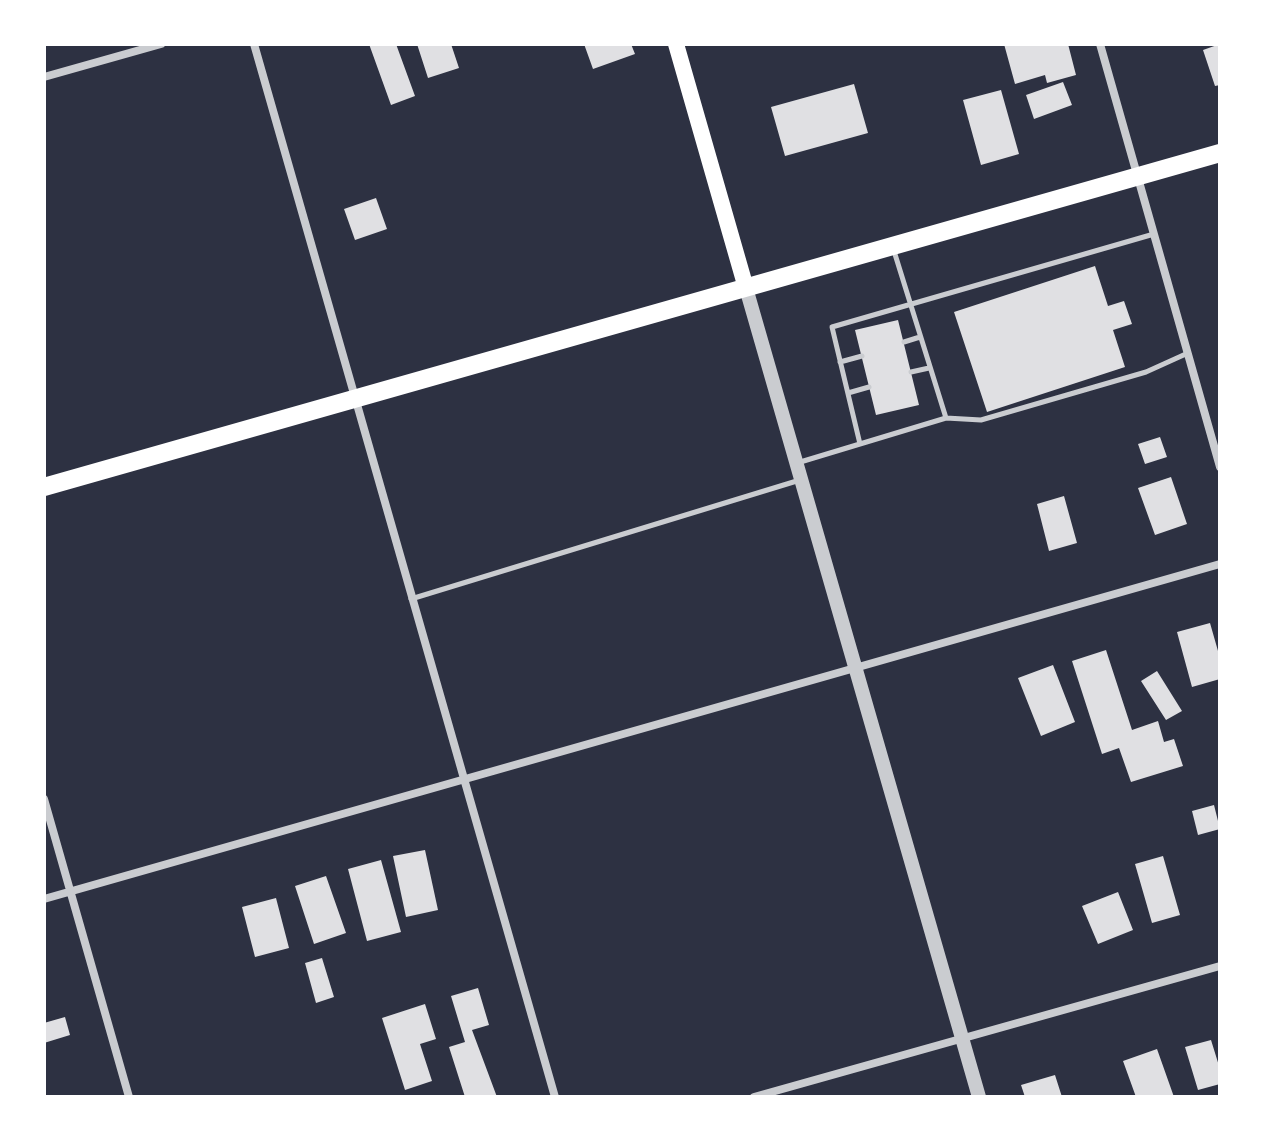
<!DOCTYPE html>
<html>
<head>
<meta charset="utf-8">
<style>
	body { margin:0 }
	#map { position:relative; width:1264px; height:1141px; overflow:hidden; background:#2d3142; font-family:"Fira Sans Condensed",sans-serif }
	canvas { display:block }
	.frame { position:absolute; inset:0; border:46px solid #fff; pointer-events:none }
</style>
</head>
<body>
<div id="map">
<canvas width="1264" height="1141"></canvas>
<div class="frame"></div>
</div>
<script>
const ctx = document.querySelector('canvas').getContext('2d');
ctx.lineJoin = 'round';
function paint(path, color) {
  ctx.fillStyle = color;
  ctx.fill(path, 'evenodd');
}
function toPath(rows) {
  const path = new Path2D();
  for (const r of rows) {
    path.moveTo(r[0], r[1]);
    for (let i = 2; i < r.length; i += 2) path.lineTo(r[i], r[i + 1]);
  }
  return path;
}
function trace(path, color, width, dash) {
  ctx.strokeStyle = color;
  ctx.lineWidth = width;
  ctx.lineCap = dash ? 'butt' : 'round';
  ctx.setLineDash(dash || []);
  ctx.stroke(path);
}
const building = toPath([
	[369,44,396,44,415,96,391,105],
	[417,44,451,44,459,68,428,78],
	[584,44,631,44,635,54,593,69],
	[1004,44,1068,44,1076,75,1047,83,1045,75,1015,84],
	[1220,44,1220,85,1215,86,1203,50],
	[1063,82,1072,105,1034,119,1026,95],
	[854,84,868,133,785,156,771,107],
	[1001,90,1019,154,981,165,963,100],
	[376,198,387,229,355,240,344,209],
	[1095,266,1108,306,1124,301,1132,324,1113,330,1125,367,987,412,954,312],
	[898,320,919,405,876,415,855,330],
	[1160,437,1167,457,1145,464,1138,444],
	[1171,477,1187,524,1155,535,1138,488],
	[1064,496,1077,543,1049,551,1037,504],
	[1210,623,1220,658,1220,679,1192,687,1177,632],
	[1106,650,1132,730,1158,721,1164,742,1174,739,1183,766,1131,782,1119,748,1102,754,1072,661],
	[1053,665,1075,722,1041,736,1018,678],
	[1157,671,1182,711,1166,720,1141,681],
	[1214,805,1220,829,1198,835,1192,811],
	[425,850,438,910,406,917,393,856],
	[1163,856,1180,915,1152,923,1135,864],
	[381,860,401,932,367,941,348,869],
	[326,876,346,933,314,944,295,886],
	[1118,892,1133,930,1098,944,1082,906],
	[276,898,289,948,255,957,242,907],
	[322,958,334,997,316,1003,305,963],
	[478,988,489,1025,472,1030,497,1097,465,1097,449,1047,465,1042,451,996],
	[425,1004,436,1039,420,1044,432,1081,405,1090,382,1018],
	[65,1017,70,1035,44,1043,44,1023],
	[1211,1040,1220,1069,1220,1084,1198,1090,1185,1047],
	[1157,1049,1174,1097,1136,1097,1123,1061],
	[1055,1075,1062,1097,1025,1097,1021,1085]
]);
const service = toPath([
	[904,342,920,337],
	[840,362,862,356],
	[911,372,929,368],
	[848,393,869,387],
	[946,418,981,420,1146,372,1188,353],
	[860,444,832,327,1154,234],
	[797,463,946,418,894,251],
	[411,599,800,480]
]);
const minor = toPath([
	[254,44,555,1097],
	[1100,44,1220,467],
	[44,77,161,44],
	[44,799,129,1097],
	[44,899,1220,564],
	[754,1097,1220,966]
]);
const tertiary = toPath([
	[746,288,979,1097]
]);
const secondary = toPath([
	[676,44,746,288]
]);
const primary = toPath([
	[44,487,1220,153]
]);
paint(building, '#e0e0e3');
trace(service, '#caccd0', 5);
trace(minor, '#caccd0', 8);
trace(tertiary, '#caccd0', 14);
trace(secondary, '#fff', 16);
trace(primary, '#fff', 18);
</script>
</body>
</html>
